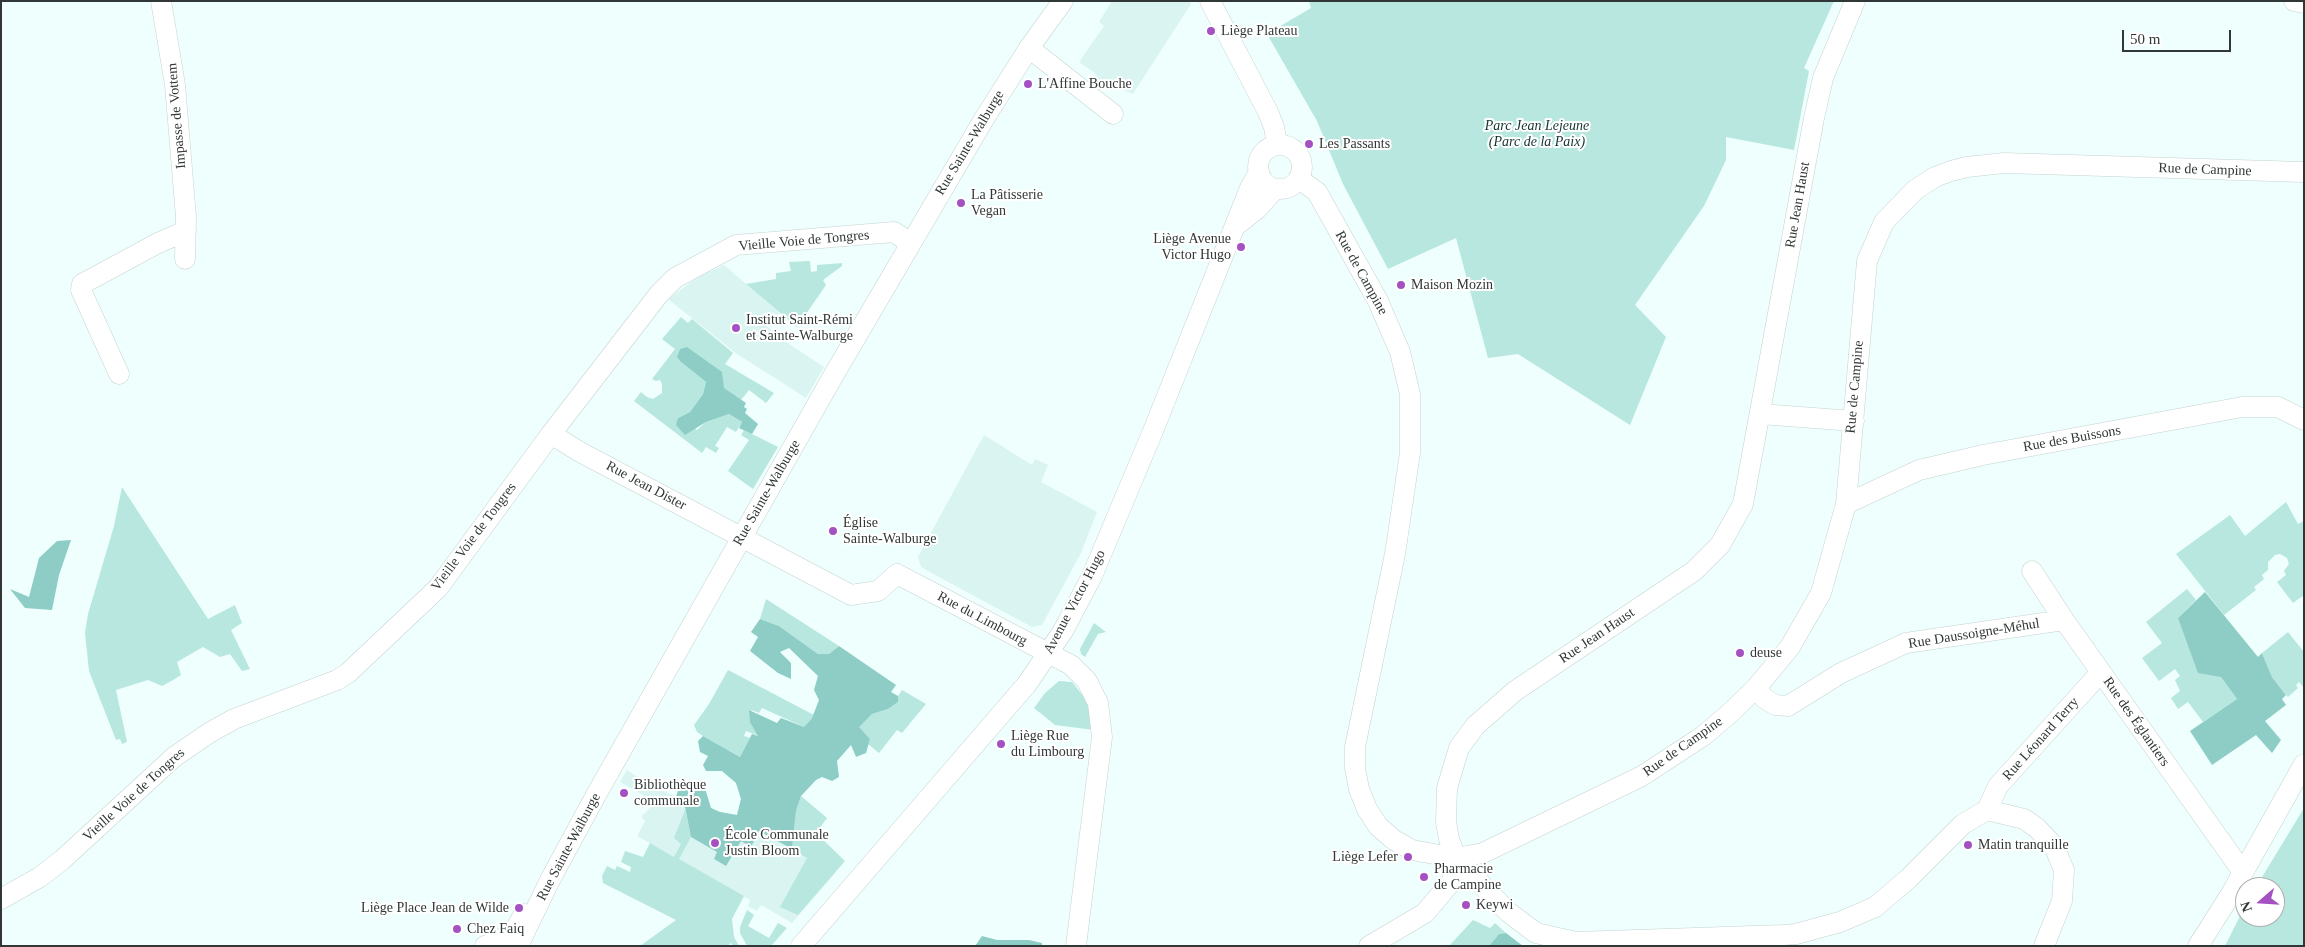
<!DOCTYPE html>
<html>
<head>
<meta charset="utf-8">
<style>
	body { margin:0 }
	#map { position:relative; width:2305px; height:947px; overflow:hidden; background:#eefffd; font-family:Georgia,serif }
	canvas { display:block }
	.frame { position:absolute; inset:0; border:2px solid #313736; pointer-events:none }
	.north { position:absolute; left:2235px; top:877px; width:50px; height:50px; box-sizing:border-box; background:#fff; border:1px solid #adafaf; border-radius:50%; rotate:251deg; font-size:14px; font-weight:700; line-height:20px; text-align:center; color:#313736 }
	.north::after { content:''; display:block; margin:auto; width:18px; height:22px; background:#a452c2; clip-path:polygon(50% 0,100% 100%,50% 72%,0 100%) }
	.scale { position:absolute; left:2122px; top:30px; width:109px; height:22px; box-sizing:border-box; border:2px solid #313736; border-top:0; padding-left:6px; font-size:15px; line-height:18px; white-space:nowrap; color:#313736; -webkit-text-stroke:4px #fff; paint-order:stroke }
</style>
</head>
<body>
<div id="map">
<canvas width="2305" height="947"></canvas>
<div class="frame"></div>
<div class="north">N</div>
<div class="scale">50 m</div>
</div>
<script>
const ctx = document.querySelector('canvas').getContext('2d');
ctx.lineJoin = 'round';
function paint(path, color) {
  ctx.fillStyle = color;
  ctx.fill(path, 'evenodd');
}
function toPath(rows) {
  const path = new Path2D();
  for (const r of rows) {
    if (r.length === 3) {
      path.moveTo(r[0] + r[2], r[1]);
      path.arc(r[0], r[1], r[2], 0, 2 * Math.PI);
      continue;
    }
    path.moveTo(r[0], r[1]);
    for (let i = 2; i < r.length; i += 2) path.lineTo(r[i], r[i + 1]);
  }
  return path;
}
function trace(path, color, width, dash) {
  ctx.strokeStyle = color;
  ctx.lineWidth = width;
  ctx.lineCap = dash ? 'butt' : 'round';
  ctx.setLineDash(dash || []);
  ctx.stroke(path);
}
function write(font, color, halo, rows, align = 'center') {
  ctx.font = font + ' Georgia,serif';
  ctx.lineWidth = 4;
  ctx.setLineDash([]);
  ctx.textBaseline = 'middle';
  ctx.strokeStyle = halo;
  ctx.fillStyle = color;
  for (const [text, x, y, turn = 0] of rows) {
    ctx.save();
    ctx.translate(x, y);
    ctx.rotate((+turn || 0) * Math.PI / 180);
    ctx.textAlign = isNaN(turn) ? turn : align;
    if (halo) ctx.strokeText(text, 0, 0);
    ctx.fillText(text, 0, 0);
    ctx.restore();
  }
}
const built = toPath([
	[1112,1,1189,1,1191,4,1133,94,1097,78,1096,74,1079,62,1104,26,1099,22],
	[724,265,780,313,765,325,789,344,824,367,806,398,734,352,668,299,698,277],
	[984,435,1032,465,1035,459,1048,465,1041,482,1097,512,1081,553,1042,625,1032,627,937,576,921,567,918,557],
	[627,770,645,782,676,797,685,807,711,808,720,812,737,815,741,799,759,831,835,873,792,923,761,905,757,911,748,906,750,900,637,836,645,821,641,817,652,806,643,795,620,782]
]);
const green = toPath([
	[1309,1,1834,1,1804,68,1809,71,1794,150,1726,137,1726,160,1704,206,1635,305,1666,337,1630,425,1518,354,1488,358,1456,238,1388,269,1343,184,1317,121,1267,34,1311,8],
	[810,261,811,272,817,271,817,265,842,263,842,266,823,280,826,285,797,327,746,284,776,279,776,273,791,271,789,262],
	[681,317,688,323,692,319,733,353,725,364,774,393,766,403,749,390,741,400,681,362,706,382,703,394,690,412,678,418,697,430,706,422,729,414,742,422,736,432,727,427,715,446,719,448,716,453,706,447,702,453,634,401,641,392,647,397,653,399,662,393,662,384,660,380,656,381,652,379,675,349,662,339],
	[744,430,778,447,753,489,728,471,749,440,741,435],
	[122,487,208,619,235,605,242,623,231,630,250,669,242,671,230,654,220,657,203,647,177,662,181,675,173,680,162,686,148,680,116,690,127,742,122,744,120,739,116,740,89,671,85,633,88,614,114,526],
	[2286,502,2298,524,2304,521,2304,595,2293,603,2277,582,2286,575,2284,571,2289,564,2287,558,2280,554,2275,555,2268,562,2268,570,2262,575,2264,579,2254,587,2256,590,2224,615,2176,554,2230,515,2245,536],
	[2187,589,2196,600,2178,618,2237,699,2203,722,2188,702,2178,709,2171,698,2180,691,2175,680,2180,676,2175,669,2159,681,2142,658,2162,643,2146,622],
	[766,599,839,646,829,654,818,654,779,626,760,619],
	[1094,623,1106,632,1098,634,1085,657,1081,654,1080,649],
	[2288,632,2304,652,2304,688,2299,682,2296,685,2298,688,2288,697,2272,677,2262,653],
	[728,670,814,715,812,718,804,727,762,708,759,713,751,710,759,736,746,731,744,736,750,738,740,757,703,736,697,732,694,725,709,704],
	[1059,681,1072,682,1085,698,1090,710,1094,730,1055,725,1034,708,1045,693],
	[902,690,926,704,902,733,897,730,879,753,868,744,870,739,858,727,872,714,888,709,898,702,898,696],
	[801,796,827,818,816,833,845,861,798,915,780,907,807,858,792,849,796,811],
	[2304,808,2304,946,2225,946,2245,906,2245,917,2275,917,2275,887,2256,887],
	[685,810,691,837,679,859,744,896,732,919,734,937,739,946,733,946,731,943,727,946,640,946,676,920,603,883,602,876,607,866,615,870,617,866,630,872,631,867,621,862,625,851,643,857,650,843,674,857,681,844,674,838],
	[747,910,754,915,748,926,769,938,778,923,787,928,771,946,747,946,740,933,740,927],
	[1473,920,1490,928,1495,923,1506,933,1499,934,1489,946,1449,946]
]);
const forest = toPath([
	[687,347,722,372,724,388,746,403,744,407,747,409,745,413,758,424,752,434,739,428,742,422,729,414,706,422,685,435,676,425,678,418,690,412,703,394,706,382,681,362,677,357,680,349],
	[71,540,59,575,52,610,25,608,10,589,29,597,39,558,57,541],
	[2205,592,2258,657,2262,653,2272,677,2286,695,2282,699,2286,705,2265,721,2281,740,2272,753,2256,735,2212,765,2190,731,2237,699,2221,677,2198,673,2178,618],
	[760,619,779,626,818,654,829,654,839,646,896,685,891,692,898,696,898,702,888,709,872,714,859,727,870,739,866,753,856,757,851,745,837,761,839,777,832,781,822,777,816,780,801,796,796,811,792,849,759,831,751,847,741,841,726,866,714,859,717,852,691,837,685,807,676,797,681,781,704,785,711,808,720,812,737,815,741,799,736,783,722,771,706,771,703,765,708,756,700,752,698,741,703,736,740,757,752,734,758,736,750,722,749,710,777,723,781,718,804,727,812,718,819,700,814,690,818,676,789,648,780,652,791,663,791,679,778,673,750,651,758,637,751,632],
	[1506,933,1523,946,1489,946,1499,934],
	[982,936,997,940,1029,940,1042,943,1042,946,975,946]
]);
const minor = toPath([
	[161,1,175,85,186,217,185,259],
	[1210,1,1268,112,1274,127,1277,144],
	[1855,1,1823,78,1814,118,1743,504,1720,545,1694,571,1515,691,1475,726,1459,748,1447,788,1446,822,1449,839,1456,858,1508,912,1536,933,1576,942,1783,935,1796,934,1840,922,1875,907,1908,879,1963,824,1987,810,2024,819,2037,828,2054,846,2064,870,2062,901,2044,946],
	[2294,1,2304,3],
	[1029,48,1113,114],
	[1280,167,22],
	[1299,179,1317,192,1378,301,1400,352,1410,394,1410,453,1395,554,1355,747,1355,768,1359,789,1367,809,1378,826,1394,840,1412,850,1456,858,1483,853,1642,776,1703,736,1729,714,1756,688,1790,647,1821,593,1846,504,1867,261,1884,222,1915,190,1935,177,1951,171,1967,167,2004,163,2304,172],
	[1238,224,1257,209,1275,189],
	[119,374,81,290,82,284,158,243,186,231],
	[1760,414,1854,421],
	[551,434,580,452,851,595,878,591,897,574,1071,665,1087,681,1098,703,1102,737,1076,946],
	[1846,504,1919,470,1983,455,2242,407,2278,407,2304,420],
	[2032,571,2064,620,2242,871],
	[1756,688,1764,698,1775,705,1788,706,1841,673,1906,643,2064,620],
	[1987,810,1998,786,2101,672],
	[1,899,40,877,62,860,174,757,209,733,234,719,337,680,348,673,438,588,551,434,659,294,675,278,736,245,894,232,910,243],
	[485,946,508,936,516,928,524,914],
	[518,946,550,880,596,795,832,378,984,119,1029,48,1063,1],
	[801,946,1027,684,1063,631,1092,576,1153,431,1250,188,1259,172],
	[1369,946,1425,913,1452,881,1456,858],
	[2198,946,2231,894,2304,764]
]);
const markers = [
	[1211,31,5,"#a452c2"],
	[1028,84,5,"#a452c2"],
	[1309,144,5,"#a452c2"],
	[961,203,5,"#a452c2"],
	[1241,247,5,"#a452c2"],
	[1401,285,5,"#a452c2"],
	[736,328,5,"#a452c2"],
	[833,531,5,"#a452c2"],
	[1740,653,5,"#a452c2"],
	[1001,744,5,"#a452c2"],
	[624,793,5,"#a452c2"],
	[715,843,5,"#a452c2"],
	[1968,845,5,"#a452c2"],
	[1408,857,5,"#a452c2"],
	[1424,877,5,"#a452c2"],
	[1466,905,5,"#a452c2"],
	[519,908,5,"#a452c2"],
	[457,929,5,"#a452c2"]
];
const poiNames = [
	["Liège Plateau",1221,31],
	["L'Affine Bouche",1038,84],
	["Les Passants",1319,144],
	["La Pâtisserie",971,195],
	["Vegan",971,211],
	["Liège Avenue",1231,239,"right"],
	["Victor Hugo",1231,255,"right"],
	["Maison Mozin",1411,285],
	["Institut Saint-Rémi",746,320],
	["et Sainte-Walburge",746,336],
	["Église",843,523],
	["Sainte-Walburge",843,539],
	["deuse",1750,653],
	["Liège Rue",1011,736],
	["du Limbourg",1011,752],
	["Bibliothèque",634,785],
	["communale",634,801],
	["École Communale",725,835],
	["Justin Bloom",725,851],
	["Matin tranquille",1978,845],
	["Liège Lefer",1398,857,"right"],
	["Pharmacie",1434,869],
	["de Campine",1434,885],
	["Keywi",1476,905],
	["Liège Place Jean de Wilde",509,908,"right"],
	["Chez Faiq",467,929]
];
const streetNames = [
	["Impasse de Vottem",177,116,-95],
	["Rue Sainte-Walburge",970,143,-59],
	["Rue de Campine",2205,170,2],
	["Rue Jean Haust",1798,205,-80],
	["Vieille Voie de Tongres",804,241,-5],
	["Rue de Campine",1361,273,61],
	["Rue de Campine",1855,387,-85],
	["Rue des Buissons",2072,439,-10],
	["Rue Jean Dister",646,486,28],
	["Rue Sainte-Walburge",767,493,-60],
	["Vieille Voie de Tongres",474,537,-53],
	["Avenue Victor Hugo",1075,602,-62],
	["Rue du Limbourg",982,619,28],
	["Rue Daussoigne-Méhul",1974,634,-9],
	["Rue Jean Haust",1597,636,-34],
	["Rue des Églantiers",2136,722,55],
	["Rue Léonard Terry",2041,739,-48],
	["Rue de Campine",1683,747,-35],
	["Vieille Voie de Tongres",134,795,-42],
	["Rue Sainte-Walburge",569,847,-62]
];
const parkNames = [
	["Parc Jean Lejeune",1537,126],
	["(Parc de la Paix)",1537,142]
];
paint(built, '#daf5f1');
paint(green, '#b8e7e0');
paint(forest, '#8dcdc5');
trace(minor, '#c3d3d1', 21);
trace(minor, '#fff', 20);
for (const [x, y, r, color] of markers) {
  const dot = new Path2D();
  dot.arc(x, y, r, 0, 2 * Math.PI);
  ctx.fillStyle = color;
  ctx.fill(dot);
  trace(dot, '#fff', 2);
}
write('14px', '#313736', '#fff', poiNames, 'left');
write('14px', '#313736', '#fff', streetNames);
write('italic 14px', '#133330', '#fff', parkNames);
</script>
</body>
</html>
